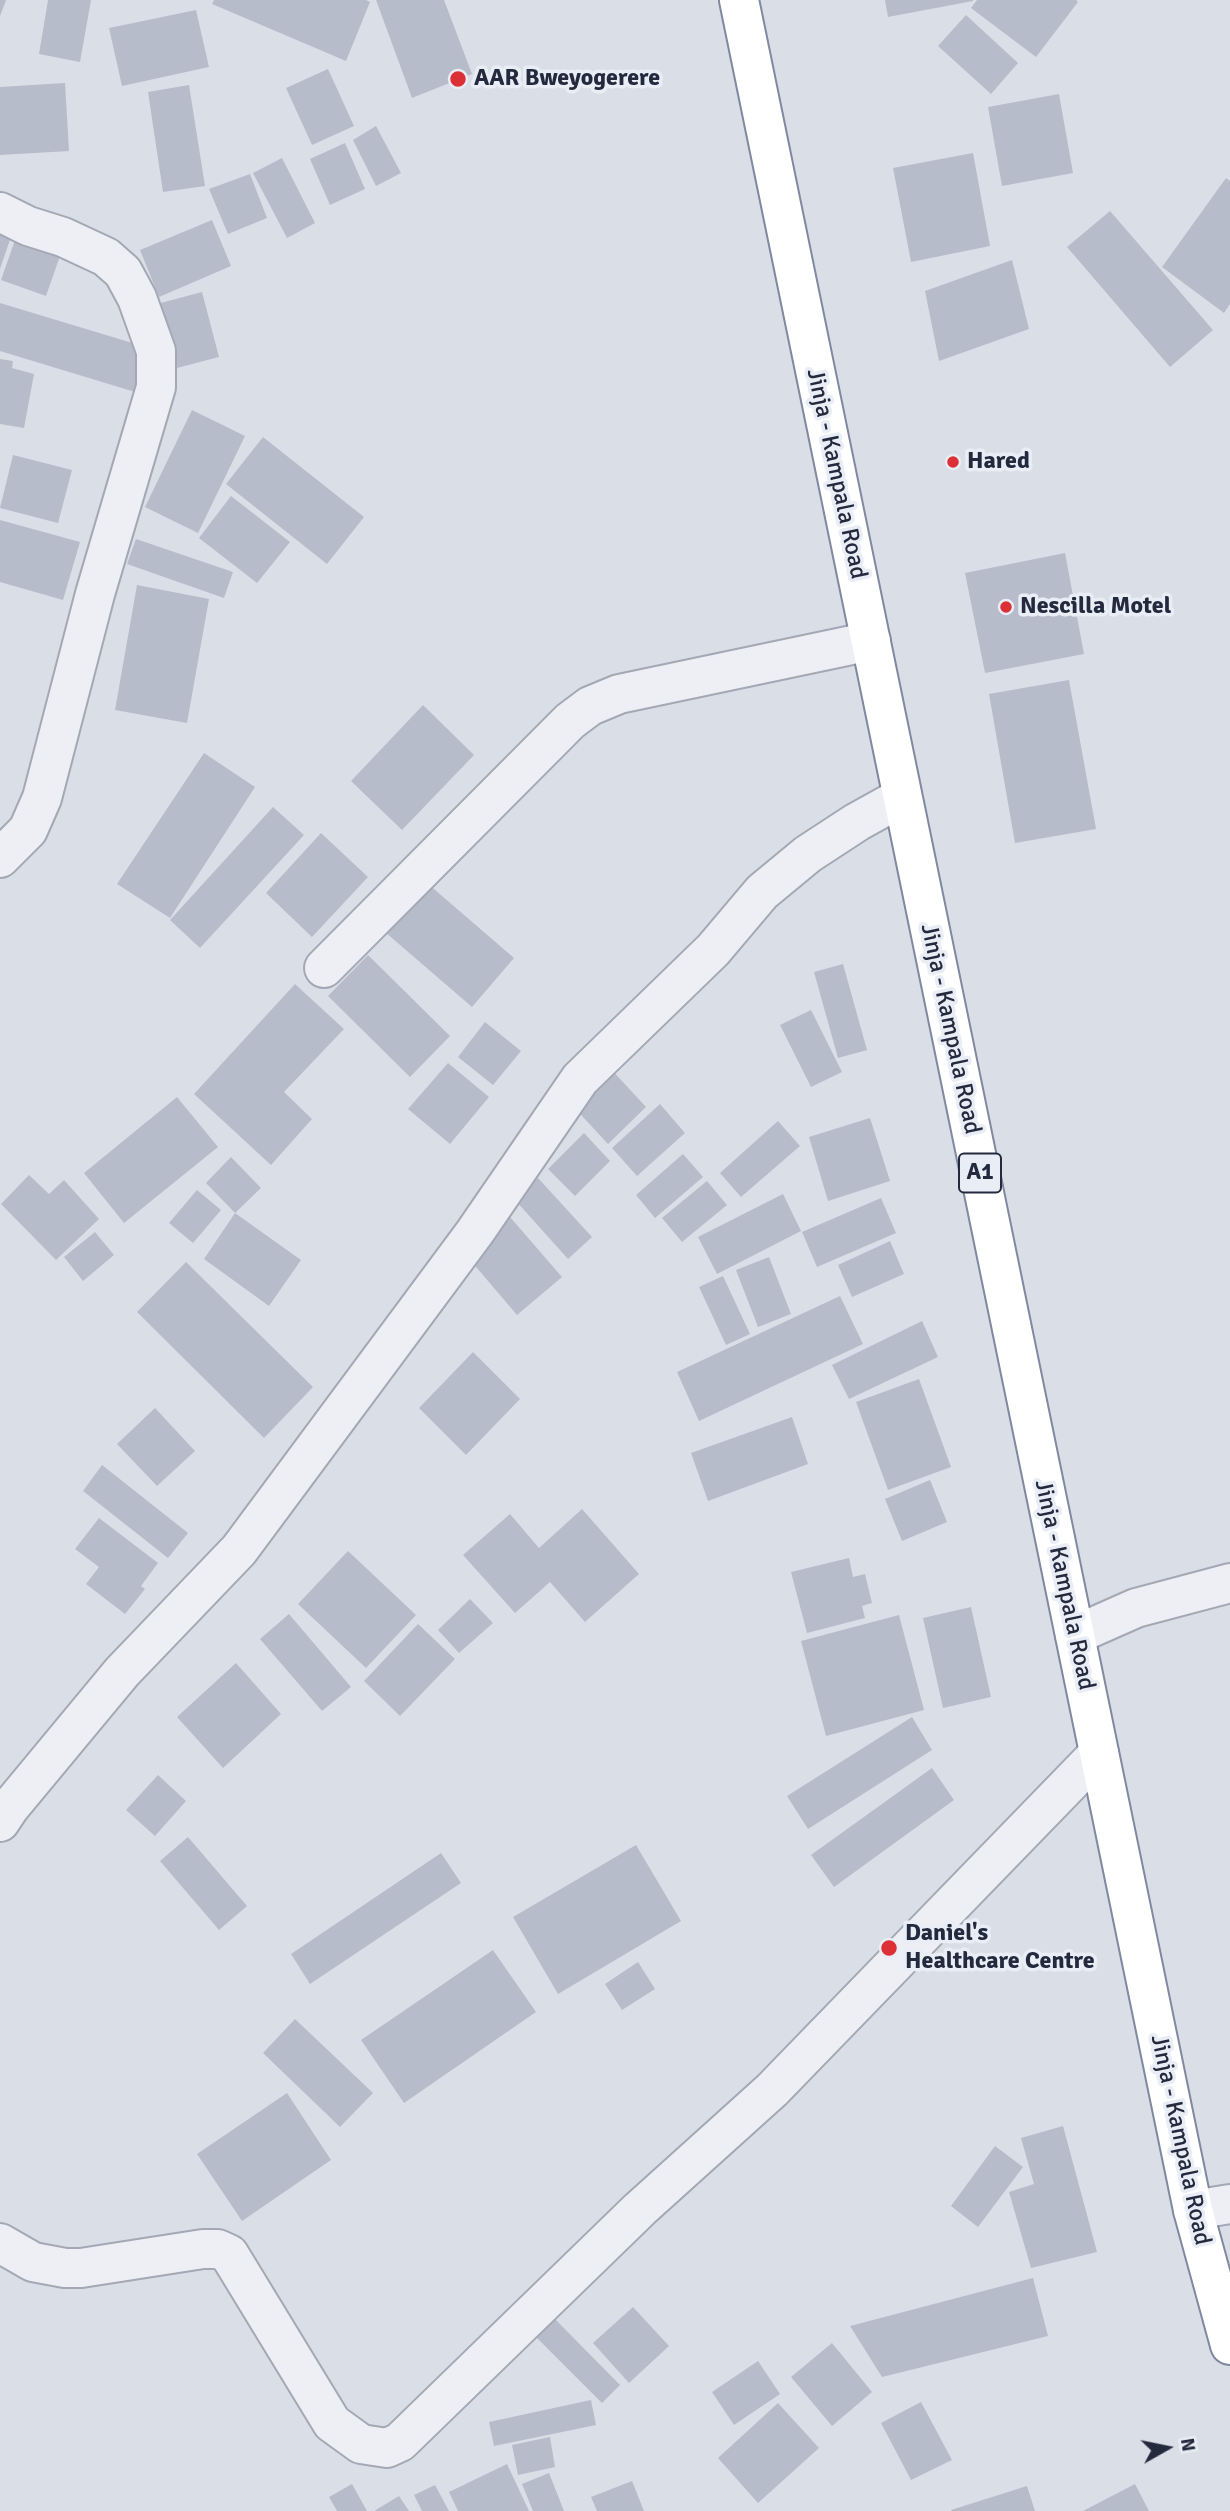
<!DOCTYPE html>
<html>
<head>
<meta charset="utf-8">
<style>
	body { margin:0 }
	#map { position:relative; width:1230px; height:2511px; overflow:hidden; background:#dadee7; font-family:Signika,sans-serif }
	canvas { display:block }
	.north { position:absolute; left:1132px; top:2413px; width:70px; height:70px; -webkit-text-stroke:5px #e9edf5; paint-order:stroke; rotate:81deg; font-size:19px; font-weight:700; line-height:28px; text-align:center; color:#232a3e }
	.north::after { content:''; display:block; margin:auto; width:24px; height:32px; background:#232a3e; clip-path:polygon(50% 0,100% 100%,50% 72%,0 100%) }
</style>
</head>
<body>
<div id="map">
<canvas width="1230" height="2511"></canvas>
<div class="north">N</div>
</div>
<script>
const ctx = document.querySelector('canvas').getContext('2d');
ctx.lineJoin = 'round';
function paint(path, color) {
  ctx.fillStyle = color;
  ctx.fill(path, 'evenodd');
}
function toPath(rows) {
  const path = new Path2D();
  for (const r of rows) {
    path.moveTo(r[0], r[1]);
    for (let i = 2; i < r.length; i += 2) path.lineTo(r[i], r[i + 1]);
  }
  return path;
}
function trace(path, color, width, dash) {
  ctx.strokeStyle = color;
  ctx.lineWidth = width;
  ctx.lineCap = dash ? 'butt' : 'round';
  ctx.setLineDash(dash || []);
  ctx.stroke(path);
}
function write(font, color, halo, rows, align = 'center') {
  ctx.font = font + ' Signika,sans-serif';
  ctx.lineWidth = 7;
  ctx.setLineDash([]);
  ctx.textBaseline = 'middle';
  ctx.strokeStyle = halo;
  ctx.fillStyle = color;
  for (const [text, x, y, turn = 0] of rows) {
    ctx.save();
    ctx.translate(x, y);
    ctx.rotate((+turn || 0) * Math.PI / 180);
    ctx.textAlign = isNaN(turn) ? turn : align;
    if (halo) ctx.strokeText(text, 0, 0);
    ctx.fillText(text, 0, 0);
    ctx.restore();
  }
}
const building = toPath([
	[0,0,6,0,0,16],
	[48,0,91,0,80,62,39,54],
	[214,0,366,0,370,2,346,61,212,4],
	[376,0,444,0,472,74,412,98],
	[885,0,973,0,973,1,888,17],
	[977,0,1076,0,1078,2,1036,57,971,8],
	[196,10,209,67,122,86,109,28],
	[966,15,1018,63,991,94,938,46],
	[328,69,354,126,312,145,286,88],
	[65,83,69,151,0,155,0,87],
	[189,85,205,186,163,192,148,92],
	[1059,94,1073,173,1002,186,988,107],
	[376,126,401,173,376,186,353,140],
	[345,143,365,189,330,205,310,159],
	[973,153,990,246,911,262,893,168],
	[282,158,315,223,287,238,253,173],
	[250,174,267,218,228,234,209,189],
	[1226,178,1230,181,1230,304,1224,313,1162,267],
	[1110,211,1213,330,1170,367,1067,247],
	[0,220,15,225,0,269],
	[212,220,231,266,159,297,140,250],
	[15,240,60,256,46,296,1,280],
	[1012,260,1029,329,939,361,925,291],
	[202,292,219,357,173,369,157,304],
	[0,303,149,348,135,392,0,351],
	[0,359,13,361,12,368,34,374,24,428,0,424],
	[192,410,245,436,198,533,145,507],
	[263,437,364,517,327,564,226,484],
	[13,455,72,470,58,523,0,508],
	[231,496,290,542,257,583,199,538],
	[0,520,80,542,63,600,0,582],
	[136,539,233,572,224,598,127,564],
	[1065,553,1084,654,985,673,965,573],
	[137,585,209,599,187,723,115,710],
	[1069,680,1096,829,1015,843,989,694],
	[423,705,474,755,402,830,351,781],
	[204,753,255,787,170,918,117,884],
	[273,807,304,835,200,948,170,920],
	[321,833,368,877,312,937,266,893],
	[427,883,514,958,472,1007,385,932],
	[368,955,450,1036,410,1077,328,996],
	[843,964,867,1050,838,1058,814,972],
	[295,984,344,1029,284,1092,312,1119,271,1165,194,1094],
	[811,1010,842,1072,811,1087,780,1025],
	[485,1022,521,1051,493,1085,458,1057],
	[448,1063,489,1097,450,1144,408,1109],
	[609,1067,646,1107,608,1144,570,1103],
	[177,1097,218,1147,124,1223,84,1173],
	[660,1104,685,1133,637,1176,612,1148],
	[870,1118,890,1181,828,1201,809,1137],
	[778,1121,800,1146,741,1197,720,1173],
	[584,1133,610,1161,575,1196,548,1169],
	[683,1154,703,1177,655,1218,636,1195],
	[231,1157,261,1188,235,1213,206,1183],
	[29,1175,49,1194,64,1180,99,1219,56,1260,1,1204],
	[538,1178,592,1237,568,1259,515,1200],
	[707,1181,727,1205,682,1242,662,1218],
	[197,1190,221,1210,193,1243,169,1223],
	[783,1194,801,1231,717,1274,698,1237],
	[881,1198,896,1233,817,1267,802,1232],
	[235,1213,301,1260,269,1306,204,1259],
	[510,1217,562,1277,517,1315,465,1254],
	[95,1232,114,1255,83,1281,64,1257],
	[890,1241,904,1274,852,1297,838,1265],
	[769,1257,791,1314,758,1327,736,1270],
	[186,1262,313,1387,264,1438,137,1312],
	[723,1276,750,1334,726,1345,699,1287],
	[840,1296,863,1344,699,1421,677,1372],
	[922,1321,938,1357,849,1399,832,1365],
	[473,1352,520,1399,466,1455,419,1408],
	[919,1379,951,1467,888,1490,856,1402],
	[155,1408,195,1451,157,1486,117,1444],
	[792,1417,808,1464,708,1501,691,1453],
	[102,1465,188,1533,168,1558,83,1491],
	[930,1480,947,1522,902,1541,885,1499],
	[582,1509,639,1574,585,1622,550,1582,515,1613,463,1555,510,1514,539,1548],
	[99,1518,158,1563,141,1586,145,1589,125,1614,86,1584,99,1567,75,1549],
	[348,1551,416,1615,366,1668,298,1604],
	[849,1558,853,1577,865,1574,872,1603,862,1606,865,1618,807,1633,791,1572],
	[470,1599,493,1623,459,1653,438,1630],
	[971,1607,991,1697,943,1708,923,1618],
	[289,1614,351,1687,322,1711,260,1639],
	[899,1615,924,1710,826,1736,801,1641],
	[418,1624,455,1659,400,1716,364,1681],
	[236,1663,281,1714,223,1768,177,1717],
	[912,1717,932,1750,808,1829,787,1796],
	[932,1768,954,1800,834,1887,811,1855],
	[158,1775,186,1801,155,1836,126,1810],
	[188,1837,247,1906,219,1930,160,1861],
	[636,1845,681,1921,558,1994,513,1917],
	[441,1853,461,1883,310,1984,291,1954],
	[493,1950,536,2012,404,2103,361,2040],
	[638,1962,655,1989,622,2010,605,1984],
	[295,2019,373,2093,340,2127,263,2053],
	[287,2093,331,2160,242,2221,197,2154],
	[1063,2126,1097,2252,1031,2268,1009,2192,1034,2184,1021,2138],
	[995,2146,1023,2167,978,2227,951,2206],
	[1033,2278,1048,2336,882,2377,850,2326],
	[633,2307,669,2346,629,2383,593,2343],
	[550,2314,620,2385,602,2403,531,2332],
	[832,2343,872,2392,832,2426,791,2377],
	[758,2361,780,2394,734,2425,712,2392],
	[591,2400,596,2425,494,2446,489,2422],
	[921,2402,952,2460,911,2480,881,2423],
	[778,2403,819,2448,758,2503,718,2458],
	[550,2437,555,2467,518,2475,512,2445],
	[507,2464,529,2511,458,2511,449,2492],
	[549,2473,564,2511,533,2511,522,2484],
	[632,2481,644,2511,597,2511,591,2497],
	[352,2484,367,2511,337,2511,329,2497],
	[1135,2484,1149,2511,1083,2511],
	[435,2485,449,2511,422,2511,414,2495],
	[1027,2486,1035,2511,952,2511,951,2510],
	[399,2496,409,2511,374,2511]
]);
const minor = toPath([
	[0,212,28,226,63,237,106,257,123,272,137,298,156,351,156,387,95,594,42,798,28,830,0,858],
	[324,968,570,721,590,706,619,694,871,641],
	[1075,1635,1136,1608,1230,1583],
	[0,1822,10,1807,122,1672,239,1550,475,1232,580,1079,713,950,762,892,808,854,857,822,902,797],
	[1193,2210,1230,2204],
	[0,2243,33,2262,65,2268,81,2268,203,2249,218,2249,229,2254,332,2423,361,2444,387,2448,400,2442,640,2209,772,2090,1099,1753]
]);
const trunk = toPath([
	[739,0,1193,2210,1230,2345]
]);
const markers = [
	[458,79,9,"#db3035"],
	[953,462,7,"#db3035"],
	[1006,607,7,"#db3035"],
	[889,1948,9,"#db3035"]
];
const shields = [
	[980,1173,42]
];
const shieldNames = [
	["A1",980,1173]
];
const poiNames = [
	["AAR Bweyogerere",474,79],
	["Hared",967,462],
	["Nescilla Motel",1020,607],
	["Daniel's",905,1934],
	["Healthcare Centre",905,1962]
];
const streetNames = [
	["Jinja - Kampala Road",836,474,78],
	["Jinja - Kampala Road",950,1029,78],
	["Jinja - Kampala Road",1064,1585,78],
	["Jinja - Kampala Road",1180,2140,78]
];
paint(building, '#b7bcca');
trace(minor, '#a3a8b4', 42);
trace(trunk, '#80899f', 42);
trace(minor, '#edeff5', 38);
trace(trunk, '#fff', 38);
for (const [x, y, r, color] of markers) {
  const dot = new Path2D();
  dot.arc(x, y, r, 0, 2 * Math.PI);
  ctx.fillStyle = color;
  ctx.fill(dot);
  trace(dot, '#e9edf5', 2.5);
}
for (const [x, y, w] of shields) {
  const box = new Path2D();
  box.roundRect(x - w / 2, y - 19.5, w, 39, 5);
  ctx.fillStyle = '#e9edf5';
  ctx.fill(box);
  trace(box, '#232a3e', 2);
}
write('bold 23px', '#232a3e', null, shieldNames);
write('bold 24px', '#232a3e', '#e9edf5', poiNames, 'left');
write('24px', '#232a3e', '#e9edf5', streetNames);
</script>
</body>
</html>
